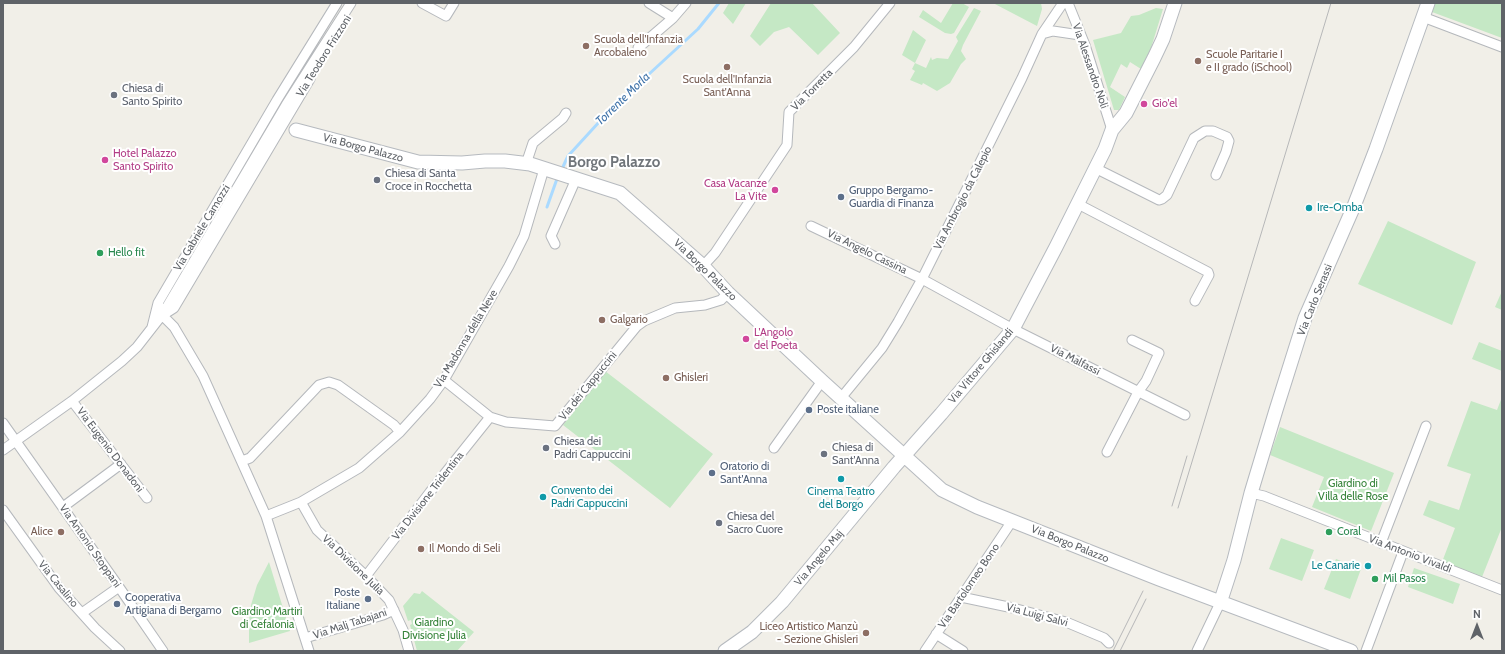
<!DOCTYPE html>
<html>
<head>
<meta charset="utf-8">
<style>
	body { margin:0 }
	#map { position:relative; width:1505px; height:654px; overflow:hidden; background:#f1efe8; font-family:Cabin,sans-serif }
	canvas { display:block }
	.frame { position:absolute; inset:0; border:4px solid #5f6368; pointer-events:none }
	.north { position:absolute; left:1457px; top:606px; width:40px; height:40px; -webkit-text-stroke:3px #fff; paint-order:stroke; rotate:0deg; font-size:11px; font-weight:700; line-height:16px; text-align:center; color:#5f6368 }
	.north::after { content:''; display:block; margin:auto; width:14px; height:18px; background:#5f6368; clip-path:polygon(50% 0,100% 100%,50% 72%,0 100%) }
</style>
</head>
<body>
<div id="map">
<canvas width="1505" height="654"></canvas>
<div class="frame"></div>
<div class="north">N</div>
</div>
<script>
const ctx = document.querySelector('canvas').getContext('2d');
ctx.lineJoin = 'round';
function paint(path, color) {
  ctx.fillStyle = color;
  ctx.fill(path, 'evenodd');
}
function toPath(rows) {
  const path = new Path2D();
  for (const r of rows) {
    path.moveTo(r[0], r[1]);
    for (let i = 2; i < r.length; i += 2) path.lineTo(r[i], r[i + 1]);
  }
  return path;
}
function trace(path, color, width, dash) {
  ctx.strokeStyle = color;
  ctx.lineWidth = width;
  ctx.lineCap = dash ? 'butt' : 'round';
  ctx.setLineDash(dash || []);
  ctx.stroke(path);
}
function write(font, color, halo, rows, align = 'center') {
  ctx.font = font + ' Cabin,sans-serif';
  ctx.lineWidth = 4;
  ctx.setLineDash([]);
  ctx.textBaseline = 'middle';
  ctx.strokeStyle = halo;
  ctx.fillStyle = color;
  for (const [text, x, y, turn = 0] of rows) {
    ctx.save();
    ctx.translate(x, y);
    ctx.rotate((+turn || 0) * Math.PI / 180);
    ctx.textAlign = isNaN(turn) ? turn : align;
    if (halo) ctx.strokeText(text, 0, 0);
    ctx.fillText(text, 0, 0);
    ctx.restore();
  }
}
const green = toPath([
	[729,3,746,3,733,24,723,13],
	[771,3,812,3,840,33,818,55,789,27,774,32,760,46,750,36],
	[953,3,962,3,969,7,954,33,951,34,945,33,919,17,923,10,941,23],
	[993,3,1041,3,1042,9,1037,26],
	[1435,3,1502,3,1502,38,1432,12],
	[974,8,981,11,963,45,961,51,966,59,961,64,950,83,937,91,923,83,922,85,910,80,915,71,912,69,915,63,902,55,913,30,926,40,915,63,926,68,931,57,932,60,937,58,948,59,958,41,956,37],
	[1156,8,1163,9,1151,48,1141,69,1130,62,1127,68,1121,64,1110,87,1125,97,1119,110,1114,110,1093,40,1121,33,1131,16,1139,15],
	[1388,221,1476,262,1452,325,1358,284],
	[1502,291,1502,310,1495,307],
	[1479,342,1502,351,1502,371,1472,359],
	[605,371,713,454,670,508,563,425],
	[1502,397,1502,527,1482,577,1442,562,1455,528,1423,515,1429,500,1459,510,1471,474,1447,466,1471,401,1497,410],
	[1280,427,1394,473,1371,531,1312,507,1324,477,1270,455],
	[1281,538,1314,550,1302,581,1269,569],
	[1336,559,1361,569,1350,599,1324,589],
	[269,562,290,631,249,643,249,620,251,605,257,585],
	[1414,568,1460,584,1453,604,1408,587],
	[422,591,474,632,457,651,417,651,410,625,412,624,411,620,408,621,403,606,414,593,420,594]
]);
const stream = toPath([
	[561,171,568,156,611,109,698,29,719,3],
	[547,207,558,176]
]);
const street = toPath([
	[422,3,446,16,454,3],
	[649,3,673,18],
	[1068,3,1085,45,1112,130],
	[1423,17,1502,47],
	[1042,34,1053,31,1080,35],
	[638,48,673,18,686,3],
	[526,164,533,143,563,118,566,113],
	[1095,168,1159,200,1162,199,1167,195,1194,138,1205,131,1213,131,1227,137,1229,141,1226,152,1216,175],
	[1078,204,1208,272,1209,275,1195,301],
	[811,226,922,279,1013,329,1185,415],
	[555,244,551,236,576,179],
	[703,266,715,253,787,145,789,112,854,47,890,3],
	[158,303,162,315,174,327,203,376,266,516,309,651],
	[163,315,174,308,310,79],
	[152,327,158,303,277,100,337,3],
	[444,380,490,417,506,422,555,426,637,326,644,321,675,308,705,305,721,300,728,293],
	[841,398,882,348,898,322,922,279,1022,78,1042,34,1063,3],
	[72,401,147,498],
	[3,423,119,587,163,651],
	[774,448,822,381],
	[3,450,72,401,122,361,137,347,162,315,286,105,351,3],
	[1107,452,1138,392,1146,381,1159,353,1132,340],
	[242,461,250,458,319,385,329,382,338,385,394,425,400,432],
	[1251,493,1264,496,1502,590],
	[301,502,317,530,366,576,389,600,403,630,409,651],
	[63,507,121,464],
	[3,510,59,588,95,628,120,651],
	[266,516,301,502,359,468,400,432,430,399,444,380,509,266,524,236,544,169],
	[1381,543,1426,426],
	[366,576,430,492,490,417],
	[961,597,1013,608,1066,622,1104,638,1109,643],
	[82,613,119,587],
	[936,634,963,651],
	[305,638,383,615,394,610],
	[925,651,1012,521],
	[1197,651,1220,603],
	[1366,651,1403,552]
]);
const secondary = toPath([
	[296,130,418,162,462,163,485,161,505,161,530,164,620,193,703,266,728,293,822,381,942,490,977,507,1159,579,1351,651],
	[1220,603,1234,560,1251,493,1276,410,1305,318,1354,206,1376,149,1428,3],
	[725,651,752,632,782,602,894,467,941,414,1013,329,1056,247,1105,149,1112,130,1126,113,1154,58,1163,39,1175,3]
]);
const tram = toPath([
	[1172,506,1187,456],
	[1178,508,1331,3],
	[1113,651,1143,591],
	[1120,651,1146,599]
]);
const markers = [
	[586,46,4,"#8d6e63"],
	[1198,61,4,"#8d6e63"],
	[727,67,4,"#8d6e63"],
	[114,95,4,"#6b7280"],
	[1144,104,4,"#d1479c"],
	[105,160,4,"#d1479c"],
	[377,180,4,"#6b7280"],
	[775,190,4,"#d1479c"],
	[841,197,4,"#5c6f8a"],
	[1309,208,4,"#0f9aa8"],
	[100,253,4,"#2e9e5b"],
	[602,320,4,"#8d6e63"],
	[746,339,4,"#d1479c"],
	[666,378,4,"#8d6e63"],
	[809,410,4,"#5c6f8a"],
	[546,448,4,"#6b7280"],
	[824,454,4,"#6b7280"],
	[712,473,4,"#5c6f8a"],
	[841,479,4,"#0f9aa8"],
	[543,497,4,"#0f9aa8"],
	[719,523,4,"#6b7280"],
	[61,532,4,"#8d6e63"],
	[1329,532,4,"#2e9e5b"],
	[421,549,4,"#8d6e63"],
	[1368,566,4,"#0f9aa8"],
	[1375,579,4,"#2e9e5b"],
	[368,599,4,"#5c6f8a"],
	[117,604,4,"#5c6f8a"],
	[866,633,4,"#8d6e63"]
];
const educationNames = [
	["Scuola dell'Infanzia",594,40],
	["Arcobaleno",594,53],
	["Scuole Paritarie I",1206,55],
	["e II grado (iSchool)",1206,68],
	["Scuola dell'Infanzia",727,80,"center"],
	["Sant'Anna",727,93,"center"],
	["Galgario",610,320],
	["Ghisleri",674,378],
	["Alice",53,532,"right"],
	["Il Mondo di Seli",429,549],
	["Liceo Artistico Manzù",858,627,"right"],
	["- Sezione Ghisleri",858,640,"right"]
];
const streetNames = [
	["Via Teodoro Frizzoni",324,56,-58],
	["Via Alessandro Noli",1090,66,71],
	["Via Torretta",812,90,-45],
	["Via Borgo Palazzo",363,148,15],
	["Via Ambrogio da Calepio",963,198,-63],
	["Via Gabriele Camozzi",202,228,-59],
	["Via Angelo Cassina",867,252,26],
	["Via Borgo Palazzo",705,270,44],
	["Via Carlo Serassi",1315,300,-68],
	["Via Madonna della Neve",466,339,-59],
	["Via Malfassi",1075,360,27],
	["Via Vittore Ghislandi",981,366,-50],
	["Via dei Cappuccini",588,386,-51],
	["Via Eugenio Donadoni",110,450,53],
	["Via Divisione Tridentina",428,496,-52],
	["Via Borgo Palazzo",1070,544,22],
	["Via Antonio Stoppani",90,546,55],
	["Via Antonio Vivaldi",1410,554,21],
	["Via Angelo Maj",819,558,-50],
	["Via Divisione Julia",353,565,44],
	["Via Casalino",58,584,51],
	["Via Bartolomeo Bono",969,586,-56],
	["Via Luigi Salvi",1037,615,15],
	["Via Malj Tabajani",350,624,-18]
];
const worshipNames = [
	["Chiesa di",122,89],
	["Santo Spirito",122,102],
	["Chiesa di Santa",385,174],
	["Croce in Rocchetta",385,187],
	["Chiesa dei",554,442],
	["Padri Cappuccini",554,455],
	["Chiesa di",832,448],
	["Sant'Anna",832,461],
	["Chiesa del",727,517],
	["Sacro Cuore",727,530]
];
const hotelNames = [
	["Gio'el",1152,104],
	["Hotel Palazzo",113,154],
	["Santo Spirito",113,167],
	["Casa Vacanze",767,184,"right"],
	["La Vite",767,197,"right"],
	["L'Angolo",754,333],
	["del Poeta",754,346]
];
const serviceNames = [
	["Gruppo Bergamo-",849,191],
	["Guardia di Finanza",849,204],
	["Poste italiane",817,410],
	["Oratorio di",720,467],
	["Sant'Anna",720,480],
	["Poste",360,593,"right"],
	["Italiane",360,606,"right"],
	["Cooperativa",125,598],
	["Artigiana di Bergamo",125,611]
];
const cultureNames = [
	["Ire-Omba",1317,208],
	["Convento dei",551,491],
	["Padri Cappuccini",551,504],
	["Cinema Teatro",841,492,"center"],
	["del Borgo",841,505,"center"],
	["Le Canarie",1360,566,"right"]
];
const leisureNames = [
	["Hello fit",108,253],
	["Coral",1337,532],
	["Mil Pasos",1383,579]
];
const parkNames = [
	["Giardino di",1353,484],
	["Villa delle Rose",1353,497],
	["Giardino Martiri",267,612],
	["di Cefalonia",267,625],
	["Giardino",434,623],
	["Divisione Julia",434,636]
];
const waterNames = [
	["Torrente Morla",623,99,-44]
];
const districtNames = [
	["Borgo Palazzo",614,163]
];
paint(green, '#c5e8c5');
trace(stream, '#aadaff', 3);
trace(street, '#b5b8bc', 11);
trace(secondary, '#b6babf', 15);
trace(street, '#fff', 9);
trace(secondary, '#fff', 13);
trace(tram, '#b6b7b8', 1);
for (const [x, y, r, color] of markers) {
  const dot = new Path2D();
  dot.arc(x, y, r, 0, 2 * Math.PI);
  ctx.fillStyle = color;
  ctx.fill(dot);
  trace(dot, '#fff', 1.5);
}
write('11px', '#785e54', '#fff', educationNames, 'left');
write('11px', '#5f6368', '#fff', streetNames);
write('11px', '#5b616d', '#fff', worshipNames, 'left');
write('11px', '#b23c85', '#fff', hotelNames, 'left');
write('11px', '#4e5e75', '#fff', serviceNames, 'left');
write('11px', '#0d838f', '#fff', cultureNames, 'left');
write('11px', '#27864d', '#fff', leisureNames, 'left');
write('11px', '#348238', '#fff', parkNames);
write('italic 12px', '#4174aa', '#fff', waterNames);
write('bold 15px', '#70757a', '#fff', districtNames);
</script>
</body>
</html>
